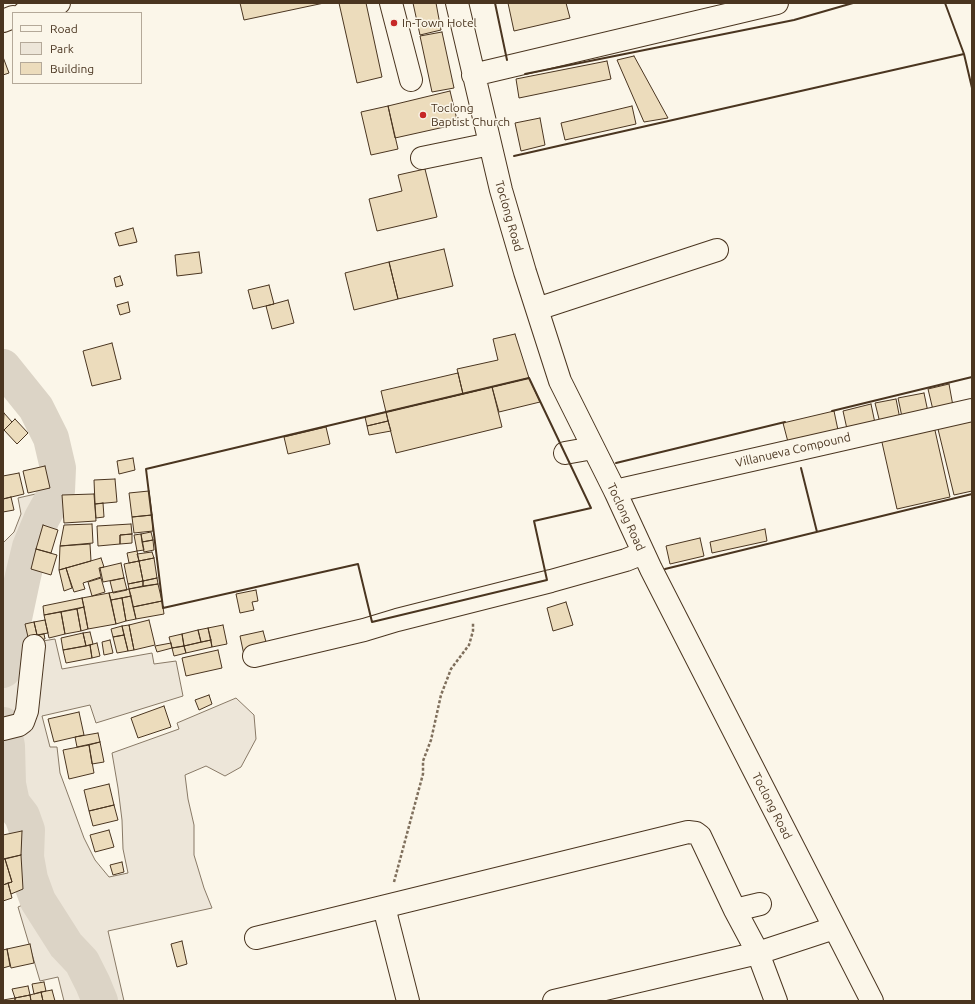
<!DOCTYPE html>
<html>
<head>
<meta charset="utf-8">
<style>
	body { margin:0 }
	#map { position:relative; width:975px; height:1004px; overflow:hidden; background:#fbf6e9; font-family:Ubuntu,sans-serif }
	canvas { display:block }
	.frame { position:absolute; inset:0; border:4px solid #4a3520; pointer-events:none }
	.legend { position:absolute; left:12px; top:12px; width:130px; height:72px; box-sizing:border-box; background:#fbf6e9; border:1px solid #b4a999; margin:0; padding:5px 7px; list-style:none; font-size:12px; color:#4a3520 }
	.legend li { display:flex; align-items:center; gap:8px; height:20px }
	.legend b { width:20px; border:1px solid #b4a999 }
</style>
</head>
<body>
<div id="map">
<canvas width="975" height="1004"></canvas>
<div class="frame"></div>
<ul class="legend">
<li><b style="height:5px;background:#fbf6e9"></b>Road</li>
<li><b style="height:11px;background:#ede6d9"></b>Park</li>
<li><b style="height:11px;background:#ecdcbc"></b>Building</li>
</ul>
</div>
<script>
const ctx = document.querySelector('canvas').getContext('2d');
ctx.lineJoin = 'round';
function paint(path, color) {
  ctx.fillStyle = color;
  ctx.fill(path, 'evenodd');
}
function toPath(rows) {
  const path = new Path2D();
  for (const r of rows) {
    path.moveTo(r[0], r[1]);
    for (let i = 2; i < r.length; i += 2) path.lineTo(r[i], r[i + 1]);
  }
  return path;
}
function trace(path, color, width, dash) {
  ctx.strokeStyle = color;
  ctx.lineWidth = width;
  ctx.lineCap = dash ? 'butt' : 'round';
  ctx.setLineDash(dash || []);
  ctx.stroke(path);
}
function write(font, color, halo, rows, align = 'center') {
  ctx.font = font + ' Ubuntu,sans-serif';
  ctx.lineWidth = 3;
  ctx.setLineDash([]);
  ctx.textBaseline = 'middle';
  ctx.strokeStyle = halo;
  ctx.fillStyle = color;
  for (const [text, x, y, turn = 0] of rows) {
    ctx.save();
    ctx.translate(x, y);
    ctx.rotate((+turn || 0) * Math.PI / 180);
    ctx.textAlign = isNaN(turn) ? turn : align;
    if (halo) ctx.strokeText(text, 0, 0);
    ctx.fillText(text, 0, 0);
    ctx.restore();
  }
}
const green = toPath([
	[53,490,61,492,42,522,34,547,19,619,24,644,55,639,62,669,152,653,154,664,176,661,183,696,96,723,90,705,42,716,50,747,57,747,60,773,84,838,95,860,109,877,128,873,123,849,122,820,118,788,112,753,179,729,177,723,236,698,254,715,256,739,241,767,225,776,206,766,185,775,188,799,194,825,194,855,204,888,212,908,108,931,124,1001,64,1001,58,977,40,981,18,907,41,897,35,882,30,861,33,838,30,820,7,825,3,806,3,543,14,532,21,514,18,498,53,490]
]);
const river = toPath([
	[3,367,36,408,51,438,58,468,57,491,42,518,30,547,23,576,3,670],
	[3,725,7,746,8,784,12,803,22,816,27,830,26,857,30,879,38,901,66,945,82,962,93,984,100,1001]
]);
const building = toPath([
	[240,3,324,3,244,20,240,3],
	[339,3,366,3,382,77,357,83,339,3],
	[413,3,436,3,441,30,420,35,413,3],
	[508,3,566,3,570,18,514,31,508,3],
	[442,32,454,88,432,92,420,36,442,32],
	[634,56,668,118,644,122,617,60,634,56],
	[3,57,9,73,3,75,3,57],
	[607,61,611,79,519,98,516,79,607,61],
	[450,91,458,124,395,138,388,106,450,91],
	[388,106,398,149,371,155,361,112,388,106],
	[632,106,636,124,565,140,561,123,632,106],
	[540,118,545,145,521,151,515,123,540,118],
	[425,169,437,217,377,231,369,199,402,191,398,175,425,169],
	[133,228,137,242,119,246,115,233,133,228],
	[444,249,453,286,398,299,389,262,444,249],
	[199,252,202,273,177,276,175,255,199,252],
	[389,262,398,299,354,310,345,273,389,262],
	[120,276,123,285,116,287,114,278,120,276],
	[269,285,274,304,253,309,248,290,269,285],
	[288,300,294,323,272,329,266,306,288,300],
	[128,302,130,312,120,315,117,305,128,302],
	[515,334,529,378,463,394,457,369,498,360,493,339,515,334],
	[112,343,121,379,92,386,83,351,112,343],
	[458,373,463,394,386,412,381,391,458,373],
	[529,378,540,402,499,412,492,387,529,378],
	[949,384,953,406,933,410,928,389,949,384],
	[492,387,502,427,396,453,386,412,492,387],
	[924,393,928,412,902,417,898,398,924,393],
	[896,399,900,419,880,423,875,403,896,399],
	[871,404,875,423,847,429,843,411,871,404],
	[834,411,838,430,788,442,783,423,834,411],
	[386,412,388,421,367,426,365,417,386,412],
	[4,413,12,422,4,430,3,429,4,413],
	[972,417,972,491,954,495,937,425,972,417],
	[15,419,28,433,17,444,4,430,15,419],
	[388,421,391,431,369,435,367,426,388,421],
	[934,426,950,497,897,509,881,438,934,426],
	[326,427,330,444,288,454,284,437,326,427],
	[133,458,135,470,119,474,117,461,133,458],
	[45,466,50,488,28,493,23,471,45,466],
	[19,473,24,494,3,499,3,476,19,473],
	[115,479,117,502,95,504,94,480,115,479],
	[149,491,152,515,132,517,129,493,149,491],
	[94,494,96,521,64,523,62,495,94,494],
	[11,497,14,510,3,512,3,499,11,497],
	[103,503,104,517,96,518,95,504,103,503],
	[152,515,153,531,134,533,132,517,152,515],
	[92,524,93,543,60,546,64,525,92,524],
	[131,524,132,534,120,535,120,544,98,546,97,526,131,524],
	[43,525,58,530,51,553,36,549,43,525],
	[765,529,767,541,712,553,710,542,765,529],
	[151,532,153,540,142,542,141,534,151,532],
	[132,534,132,543,120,544,120,535,132,534],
	[141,534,144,550,137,551,134,535,141,534],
	[700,538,704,556,670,564,666,546,700,538],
	[153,540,154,550,144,552,142,542,153,540],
	[90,544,91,561,59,570,60,546,90,544],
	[36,549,57,555,51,575,31,569,36,549],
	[137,551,139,561,129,563,127,553,137,551],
	[152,552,154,558,139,561,137,554,152,552],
	[101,558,104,567,99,568,101,577,83,583,85,589,74,592,66,568,101,558],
	[154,558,157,578,143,581,139,561,154,558],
	[139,561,143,581,128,584,124,564,139,561],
	[121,563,124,578,103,582,100,568,121,563],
	[66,568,72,588,64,591,59,570,66,568],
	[101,578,105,592,92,596,88,582,101,578],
	[124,578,127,590,113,593,110,581,124,578],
	[157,578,158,584,143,586,143,581,157,578],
	[143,581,143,586,129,589,128,584,143,581],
	[158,584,162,601,133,607,129,589,158,584],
	[129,589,131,596,111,600,109,593,129,589],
	[256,590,258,601,252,602,254,610,240,613,236,594,256,590],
	[109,593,116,624,88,629,82,598,109,593],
	[131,596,136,619,126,621,122,598,131,596],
	[82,598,84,607,44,615,43,606,82,598],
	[122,598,126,621,116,624,111,600,122,598],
	[162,601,164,614,136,619,133,607,162,601],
	[566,602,573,625,553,631,547,608,566,602],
	[84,607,88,629,81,631,77,609,84,607],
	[77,609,81,631,65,634,61,612,77,609],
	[61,612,65,634,49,638,44,615,61,612],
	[45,620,48,633,37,635,34,622,45,620],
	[149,620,155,645,134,650,129,625,149,620],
	[34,622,37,635,28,637,25,624,34,622],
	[129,625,134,650,128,651,122,626,129,625],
	[223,625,227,644,212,647,208,628,223,625],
	[122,626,124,635,113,637,111,629,122,626],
	[208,628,211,640,201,642,198,630,208,628],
	[198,630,201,642,184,646,182,634,198,630],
	[263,631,268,649,244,655,240,636,263,631],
	[90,632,93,644,86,646,83,633,90,632],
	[83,633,86,646,63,650,61,638,83,633],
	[44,634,45,639,35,641,33,636,44,634],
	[182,634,184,646,172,648,169,637,182,634],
	[124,635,128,651,117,653,113,637,124,635],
	[110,640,113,653,104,655,102,642,110,640],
	[211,640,212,647,186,653,184,646,211,640],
	[97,643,100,656,92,658,90,645,97,643],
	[171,643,172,648,157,652,155,646,171,643],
	[90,645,92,658,66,663,63,650,90,645],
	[184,646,186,653,174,656,172,648,184,646],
	[218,650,222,668,186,676,182,658,218,650],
	[209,695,212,704,199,710,195,700,209,695],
	[164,706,171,727,138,738,131,718,164,706],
	[79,712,84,735,54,742,48,719,79,712],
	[98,733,100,742,77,747,75,737,98,733],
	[100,742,104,762,92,764,89,745,100,742],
	[89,745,94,773,69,779,63,750,89,745],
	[109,784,114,805,89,811,84,790,109,784],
	[114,805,118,820,93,826,89,811,114,805],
	[109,830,114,847,95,852,90,835,109,830],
	[22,831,21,855,3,859,3,835,22,831],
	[21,855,23,889,11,894,8,883,12,882,5,859,21,855],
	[3,859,5,859,12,882,3,885,3,859],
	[122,862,124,872,113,875,110,865,122,862],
	[8,883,12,898,3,901,3,885,8,883],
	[182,941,187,964,177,967,171,944,182,941],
	[30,944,34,963,11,968,7,949,30,944],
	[7,949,10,966,3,968,3,950,7,949],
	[44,982,46,991,34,994,32,984,44,982],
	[28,986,30,995,15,998,12,989,28,986],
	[52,990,55,1001,43,1001,41,992,52,990],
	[41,992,43,1001,31,1001,30,995,41,992],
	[30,995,31,1001,15,1001,15,998,30,995],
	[15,998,15,1001,3,1001,3,1000,15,998]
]);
const path = toPath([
	[394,882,423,774,423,761,431,740,441,695,451,669,469,645,473,631,473,622]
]);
const minor = toPath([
	[391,3,411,80],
	[457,3,501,190,525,272,560,381,615,491,651,569,872,1001],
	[24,13,59,3],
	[3,21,13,17],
	[473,75,777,3],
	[422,158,490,144],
	[537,309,717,250],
	[565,453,593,448],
	[615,491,972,410],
	[254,656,364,630,397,620,551,581,626,560,643,553],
	[3,729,19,725,23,722,27,711,34,646],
	[384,907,408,1001],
	[735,910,760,904],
	[256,938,688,832,696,833,700,836,735,910,758,953,776,1001],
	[554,1001,758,953,834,928]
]);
const wall = toPath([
	[495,3,507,60],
	[945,3,964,54,972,88],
	[525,74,794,20,853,3],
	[514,156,964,54],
	[529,378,591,508,534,521,547,580,372,622,358,564,163,608,146,469,529,378],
	[832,411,972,377],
	[616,463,785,422],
	[801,468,817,532],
	[665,569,972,494]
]);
const markers = [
	[394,23,4,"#c62828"],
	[423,115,4,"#c62828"]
];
const poiNames = [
	["In-Town Hotel",402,23],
	["Toclong",431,108],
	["Baptist Church",431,122]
];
const streetNames = [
	["Toclong Road",509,216,74],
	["Villanueva Compound",793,450,-13],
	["Toclong Road",626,517,65],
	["Toclong Road",772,806,63]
];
paint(green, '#ede6d9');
trace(green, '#887966', 1);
trace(river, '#dcd4c6', 36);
paint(building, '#ecdcbc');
trace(building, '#4a3520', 1);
trace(minor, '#4a3520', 24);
trace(path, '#7f6f5c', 2.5, [3, 2]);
trace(minor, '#fbf6e9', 22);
trace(wall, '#4a3520', 2);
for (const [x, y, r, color] of markers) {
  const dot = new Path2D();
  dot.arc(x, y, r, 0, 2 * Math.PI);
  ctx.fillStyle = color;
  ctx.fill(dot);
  trace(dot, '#fbf6e9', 1.5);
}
write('12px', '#4a3520', '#fbf6e9', poiNames, 'left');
write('12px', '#4a3520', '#fbf6e9', streetNames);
</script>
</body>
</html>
